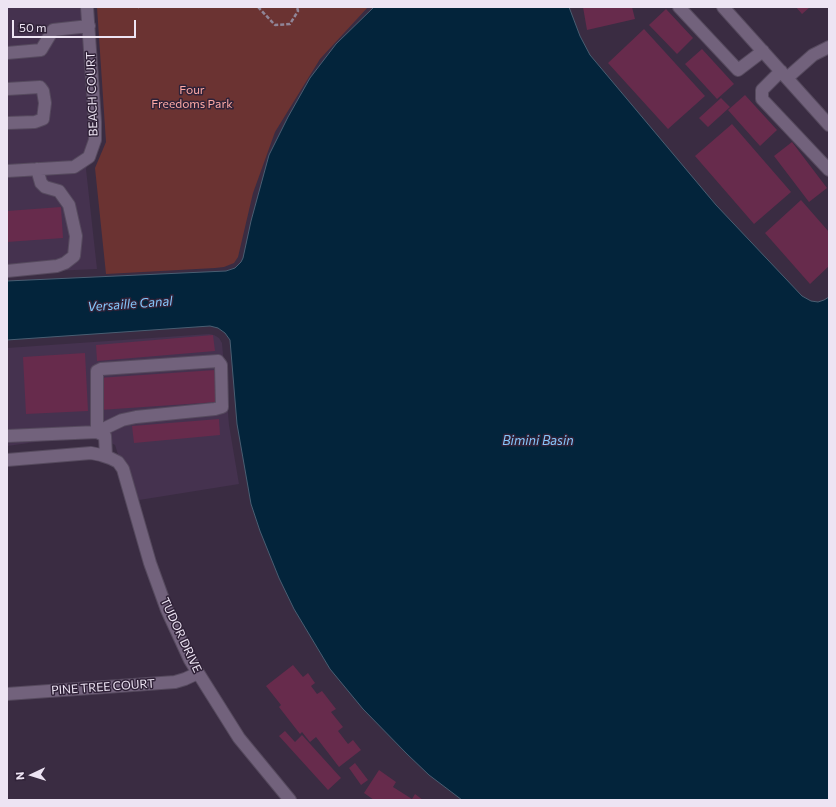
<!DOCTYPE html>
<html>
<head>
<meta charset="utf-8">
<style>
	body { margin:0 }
	#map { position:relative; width:836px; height:807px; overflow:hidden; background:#3a2c42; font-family:Commissioner,sans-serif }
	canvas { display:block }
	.frame { position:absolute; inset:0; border:8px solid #ede4f3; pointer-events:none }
	.north { position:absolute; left:12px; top:755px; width:40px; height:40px; -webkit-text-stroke:3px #302238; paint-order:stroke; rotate:266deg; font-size:11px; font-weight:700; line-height:16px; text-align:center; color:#ede4f3 }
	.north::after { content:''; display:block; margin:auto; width:14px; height:18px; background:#ede4f3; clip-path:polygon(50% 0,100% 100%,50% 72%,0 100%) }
	.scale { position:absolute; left:12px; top:20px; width:124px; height:18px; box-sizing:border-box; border:2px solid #ede4f3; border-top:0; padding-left:5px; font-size:12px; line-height:14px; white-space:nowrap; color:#ede4f3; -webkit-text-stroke:3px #302238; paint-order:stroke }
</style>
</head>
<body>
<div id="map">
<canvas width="836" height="807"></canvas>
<div class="frame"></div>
<div class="north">N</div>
<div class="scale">50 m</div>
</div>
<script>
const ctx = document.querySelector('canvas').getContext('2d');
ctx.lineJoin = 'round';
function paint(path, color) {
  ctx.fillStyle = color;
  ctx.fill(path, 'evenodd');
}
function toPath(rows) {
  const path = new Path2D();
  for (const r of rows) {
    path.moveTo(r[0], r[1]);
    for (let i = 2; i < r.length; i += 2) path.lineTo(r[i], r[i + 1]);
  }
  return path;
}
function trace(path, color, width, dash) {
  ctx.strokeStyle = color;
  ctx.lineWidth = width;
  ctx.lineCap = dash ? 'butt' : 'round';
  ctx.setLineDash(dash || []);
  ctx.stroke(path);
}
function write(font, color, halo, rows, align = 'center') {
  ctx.font = font + ' Commissioner,sans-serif';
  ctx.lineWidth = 3;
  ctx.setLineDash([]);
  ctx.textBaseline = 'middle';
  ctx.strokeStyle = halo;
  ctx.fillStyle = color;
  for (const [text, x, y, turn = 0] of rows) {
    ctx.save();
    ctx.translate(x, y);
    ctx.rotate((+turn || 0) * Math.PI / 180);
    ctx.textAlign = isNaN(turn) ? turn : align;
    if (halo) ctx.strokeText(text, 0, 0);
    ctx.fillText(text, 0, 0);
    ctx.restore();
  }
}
const built = toPath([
	[7,7,87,7,97,141,86,169,97,269,7,273],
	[209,334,214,335,219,338,222,343,229,425,239,484,133,501,115,445,94,434,7,446,7,348]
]);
const green = toPath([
	[97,7,368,7,320,59,275,132,253,193,238,257,234,263,224,267,215,268,106,274,95,168,106,142]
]);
const water = toPath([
	[374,7,569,7,580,36,590,55,716,205,802,296,811,301,818,302,824,300,829,297,829,800,462,800,429,775,407,754,363,709,330,669,294,609,279,578,260,531,251,504,237,424,230,340,225,333,218,328,210,326,7,340,7,281,226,271,235,268,241,262,243,258,251,221,269,155,288,117,310,78,336,44,374,7]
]);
const building = toPath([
	[583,7,632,7,635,19,587,30],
	[796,7,810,7,802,14],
	[666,9,693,38,677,54,649,25],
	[644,29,705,96,668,129,608,63],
	[702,49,734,84,717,99,685,64],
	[745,95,777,130,760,146,728,110],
	[721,98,730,107,708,127,699,118],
	[732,124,791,192,754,224,695,156],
	[792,142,827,188,809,202,774,156],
	[801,200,829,232,829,266,810,284,765,233],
	[61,207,63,238,7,242,7,211],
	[213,335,215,351,97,361,96,345],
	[85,353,88,411,26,414,23,357],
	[215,370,217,402,100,410,98,378],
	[219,419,220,435,134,443,132,426],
	[293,665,303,677,308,673,315,683,311,686,317,694,322,691,336,709,331,712,343,727,338,731,348,744,353,740,361,750,339,767,316,737,310,742,302,732,300,734,279,707,281,705,266,686],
	[285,731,295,742,302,735,341,778,328,790,279,736],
	[355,763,368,780,361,785,349,768],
	[379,770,396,782,393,787,412,799,415,794,423,800,374,800,364,793]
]);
const path = toPath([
	[138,7,139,7],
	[258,7,275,25,290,24,298,11,297,7]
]);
const minor = toPath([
	[679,7,738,70,763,51],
	[723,7,829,125],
	[7,53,41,50,53,30,89,26],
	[781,71,762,90,762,99,829,170],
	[787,78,813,55,829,47],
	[7,89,40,87,43,91,45,103,43,119,35,122,7,123],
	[7,171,74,167,89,157,95,140,95,122,87,7],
	[7,271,57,266,65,263,74,256,76,236,69,205,59,191,45,187,41,183,37,169],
	[218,361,221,365,222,407,215,409,136,417,122,420,97,432,97,371,101,369,218,361],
	[7,436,97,432,105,436,106,456],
	[7,460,91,453,101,455,110,458,118,462,123,469,150,563,167,610,190,660,239,738,290,800],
	[7,694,175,682,185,679,198,673]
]);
const parkNames = [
	["Four",192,90],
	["Freedoms Park",192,104]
];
const streetNames = [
	["BEACH COURT",92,94,-92],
	["TUDOR DRIVE",181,635,65],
	["PINE TREE COURT",103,687,-4]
];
const waterNames = [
	["Versaille Canal",130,304,-4],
	["Bimini Basin",538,441]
];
paint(built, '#45324f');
paint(green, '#6b3332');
paint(water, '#03243b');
trace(water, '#495e72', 1);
paint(building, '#672b4c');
trace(minor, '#564a5e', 14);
trace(path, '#908597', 2.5, [4, 2]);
trace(minor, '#72627c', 12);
write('12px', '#fea9a5', '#302238', parkNames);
write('12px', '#ede4f3', '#302238', streetNames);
write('italic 13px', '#85c7fc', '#302238', waterNames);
</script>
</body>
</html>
